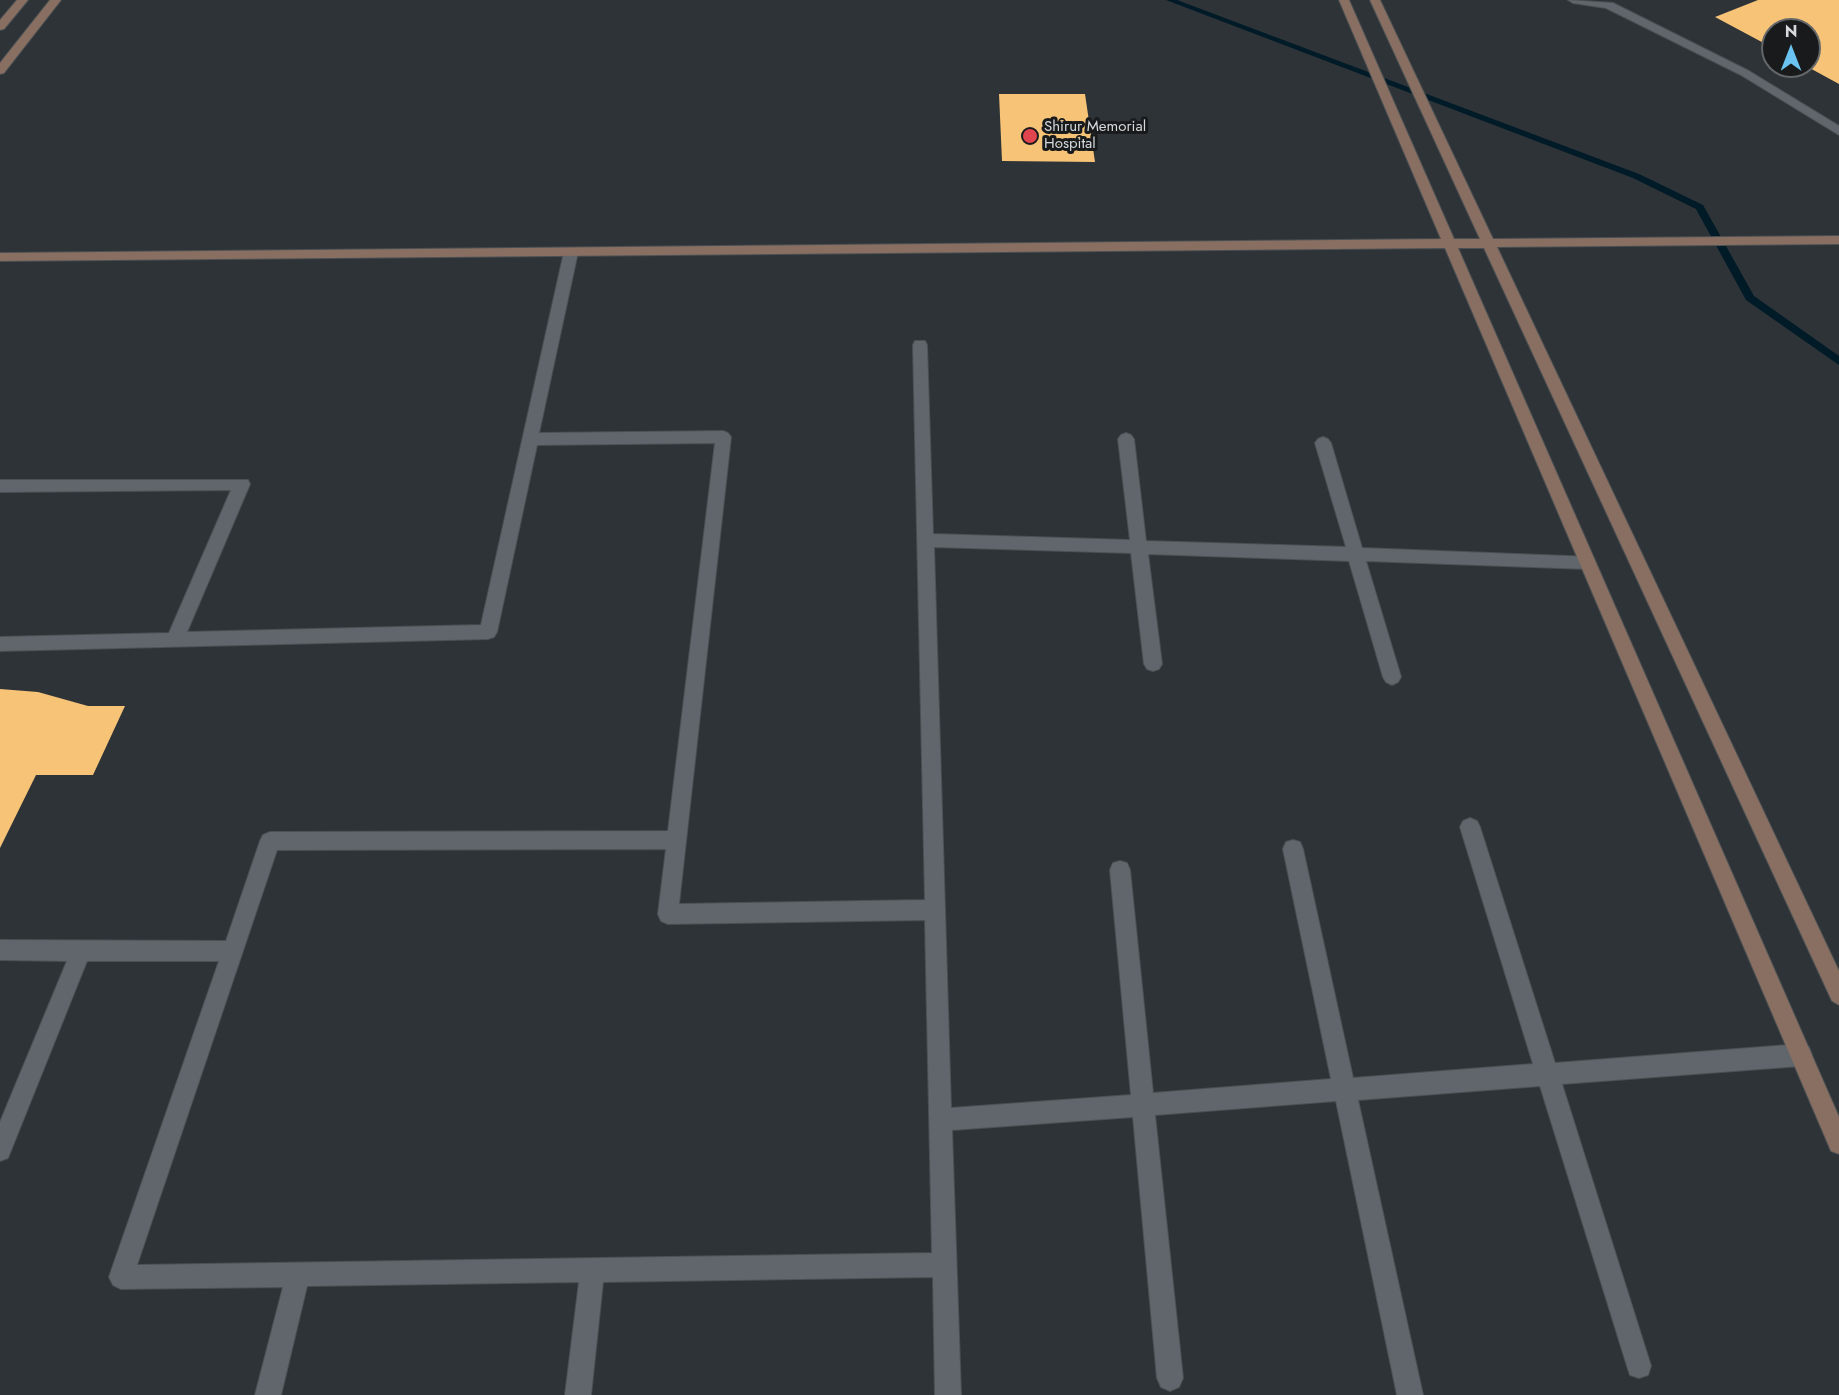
<!DOCTYPE html>
<html>
<head>
<meta charset="utf-8">
<style>
	body { margin:0 }
	#map { position:relative; width:1839px; height:1395px; overflow:hidden; background:#2d3337; font-family:Jost,sans-serif }
	canvas { display:block }
	.north { position:absolute; left:1761px; top:18px; width:60px; height:60px; box-sizing:border-box; background:#181a1c; border:2px solid #646769; border-radius:50%; rotate:0deg; font-size:16px; font-weight:700; line-height:24px; text-align:center; color:#d6dadc }
	.north::after { content:''; display:block; margin:auto; width:21px; height:27px; background:#6ac3f1; clip-path:polygon(50% 0,100% 100%,50% 72%,0 100%) }
</style>
</head>
<body>
<div id="map">
<canvas width="1839" height="1395"></canvas>
<div class="north">N</div>
</div>
<script>
const ctx = document.querySelector('canvas').getContext('2d');
ctx.lineJoin = 'round';
function toPath(rows) {
  const path = new Path2D();
  for (const r of rows) {
    path.moveTo(r[0], r[1]);
    for (let i = 2; i < r.length; i += 2) path.lineTo(r[i], r[i + 1]);
  }
  return path;
}
function paint(path, color) {
  ctx.fillStyle = color;
  ctx.fill(path, 'evenodd');
}
function trace(path, color, width, dash) {
  ctx.strokeStyle = color;
  ctx.lineWidth = width;
  ctx.lineCap = dash ? 'butt' : 'round';
  ctx.setLineDash(dash || []);
  ctx.stroke(path);
}
function write(font, color, halo, rows, align = 'center') {
  ctx.font = font + ' Jost,sans-serif';
  ctx.lineWidth = 6;
  ctx.setLineDash([]);
  ctx.textBaseline = 'middle';
  ctx.strokeStyle = halo;
  ctx.fillStyle = color;
  for (const [text, x, y, turn = 0] of rows) {
    ctx.save();
    ctx.translate(x, y);
    ctx.rotate((+turn || 0) * Math.PI / 180);
    ctx.textAlign = isNaN(turn) ? turn : align;
    if (halo) ctx.strokeText(text, 0, 0);
    ctx.fillText(text, 0, 0);
    ctx.restore();
  }
}
const stream = toPath([
	[1166,0,1177,0,1639,174,1703,205,1754,296,1839,356,1839,365,1746,300,1696,209,1633,178,1166,0]
]);
const building = toPath([
	[1758,0,1839,0,1839,84,1806,66,1809,66,1809,30,1773,30,1773,48,1715,17],
	[999,94,1085,94,1095,162,1002,161],
	[0,689,38,692,88,706,125,706,93,775,36,775,0,848]
]);
const lane = toPath([
	[1568,0,1613,3,1749,71,1839,126,1839,135,1741,75,1606,8,1573,3,1568,0],
	[571,248,578,252,539,433,723,431,728,433,731,437,679,904,925,900,913,345,915,341,925,341,927,345,933,534,1130,540,1118,439,1121,435,1126,433,1131,435,1134,439,1146,541,1346,547,1315,443,1318,439,1323,437,1328,439,1331,443,1362,548,1593,557,1595,562,1593,567,1587,569,1366,561,1401,677,1398,682,1392,685,1386,682,1383,677,1349,561,1148,554,1162,664,1159,669,1153,671,1147,669,1144,664,1131,553,934,547,951,1108,1131,1095,1110,870,1113,863,1120,861,1127,863,1130,870,1153,1093,1331,1079,1283,849,1286,842,1293,840,1300,842,1303,849,1353,1078,1533,1064,1460,827,1463,821,1470,818,1477,821,1480,827,1555,1063,1801,1044,1809,1047,1812,1055,1809,1063,1801,1066,1562,1084,1651,1366,1648,1375,1639,1378,1630,1375,1627,1366,1540,1086,1358,1100,1423,1395,1397,1395,1336,1101,1155,1115,1183,1378,1179,1387,1170,1391,1161,1387,1157,1378,1133,1117,952,1130,961,1395,935,1395,933,1277,603,1282,591,1395,565,1395,579,1282,307,1286,281,1395,255,1395,283,1287,121,1289,113,1285,109,1277,219,961,87,961,8,1158,0,1161,0,1122,67,961,0,960,0,940,226,941,260,841,263,835,270,832,668,831,715,443,537,445,497,632,494,637,488,639,0,651,0,637,169,633,231,490,0,492,0,480,248,480,250,484,187,632,481,625,564,252,571,248],
	[666,849,658,914,661,921,668,924,925,920,932,1253,137,1265,277,850,666,849]
]);
const secondary = toPath([
	[17,0,28,0,4,29,0,30,0,20,17,0],
	[50,0,61,0,4,73,0,74,0,63,50,0],
	[1339,0,1349,0,1454,239,1480,239,1370,0,1380,0,1493,239,1839,236,1839,244,1497,247,1839,971,1839,1005,1832,1001,1484,248,1458,248,1839,1117,1839,1154,1831,1151,1445,248,0,261,0,253,1441,239,1339,0]
]);
const markers = [
	[1030,136,8,"#e0444e"]
];
const farPoinames = [
	["Shirur Memorial",1044,127],
	["Hospital",1044,144]
];
paint(stream, '#001b28');
paint(building, '#f6c377');
trace(lane, '#4b5053', 2);
trace(secondary, '#4b5053', 2);
paint(lane, '#60666b');
paint(secondary, '#886f62');
for (const [x, y, r, color] of markers) {
  const dot = new Path2D();
  dot.arc(x, y, r, 0, 2 * Math.PI);
  ctx.fillStyle = color;
  ctx.fill(dot);
  trace(dot, '#181a1c', 2);
}
write('15px', '#d6dadc', '#181a1c', farPoinames, 'left');
</script>
</body>
</html>
